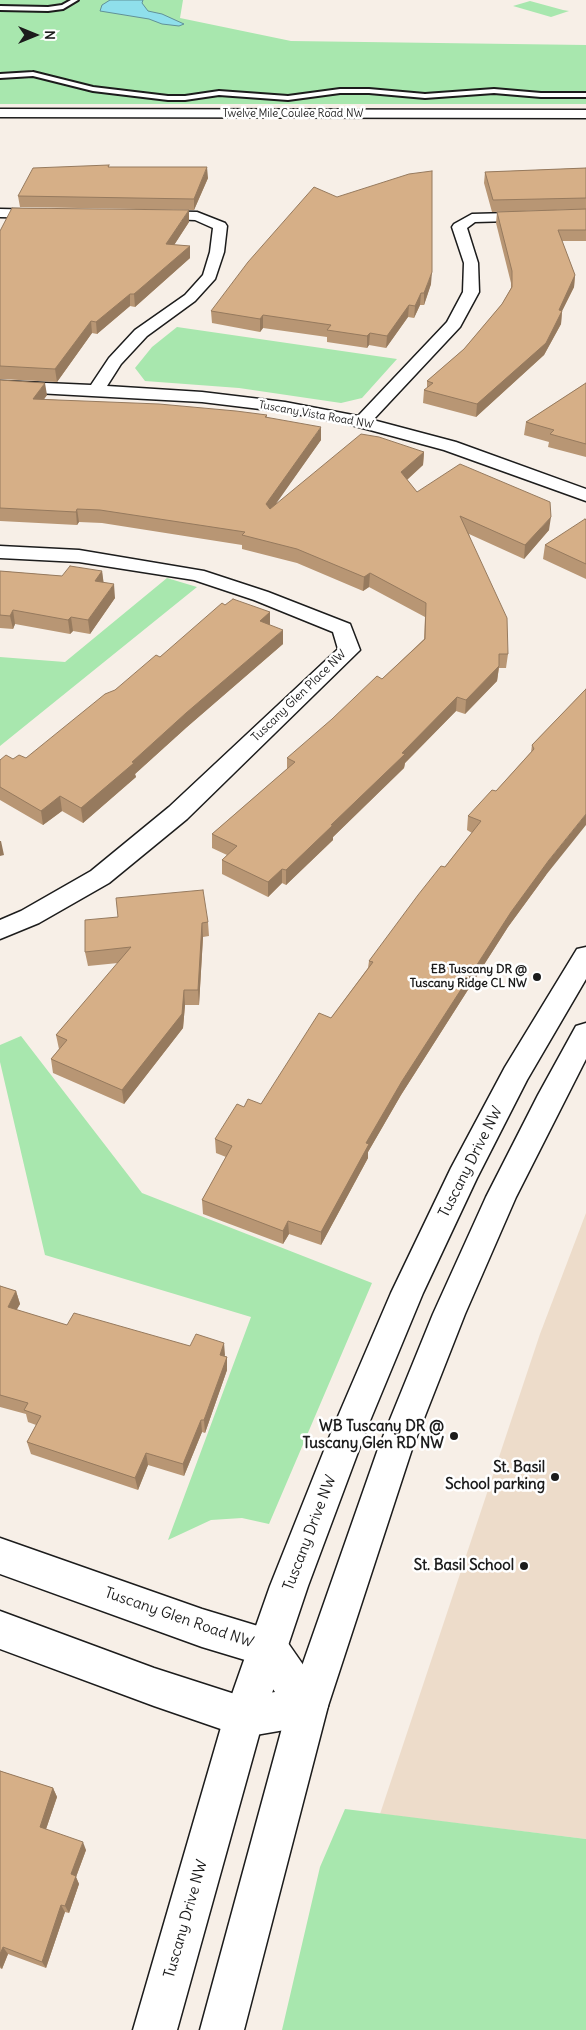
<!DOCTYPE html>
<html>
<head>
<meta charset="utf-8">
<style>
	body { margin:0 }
	#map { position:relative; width:586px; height:2030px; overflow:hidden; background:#f7efe7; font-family:Delius,sans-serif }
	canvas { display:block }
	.north { position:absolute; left:10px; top:10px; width:50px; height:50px; -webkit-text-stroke:4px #fff; paint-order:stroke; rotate:90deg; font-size:14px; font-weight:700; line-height:20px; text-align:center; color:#1c1c1c }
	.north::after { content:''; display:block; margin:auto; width:18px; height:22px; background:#1c1c1c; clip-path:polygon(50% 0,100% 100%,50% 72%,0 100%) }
</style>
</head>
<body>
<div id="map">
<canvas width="586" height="2030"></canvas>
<div class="north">N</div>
</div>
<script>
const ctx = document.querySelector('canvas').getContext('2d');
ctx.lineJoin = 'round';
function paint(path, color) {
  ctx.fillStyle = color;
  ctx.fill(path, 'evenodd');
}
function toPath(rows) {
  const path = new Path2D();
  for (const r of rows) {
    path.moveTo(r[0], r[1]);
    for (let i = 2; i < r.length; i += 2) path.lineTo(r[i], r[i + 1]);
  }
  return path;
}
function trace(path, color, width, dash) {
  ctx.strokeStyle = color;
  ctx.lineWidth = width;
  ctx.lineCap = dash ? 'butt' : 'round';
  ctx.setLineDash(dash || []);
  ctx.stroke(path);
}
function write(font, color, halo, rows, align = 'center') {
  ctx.font = font + ' Delius,sans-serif';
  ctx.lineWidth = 5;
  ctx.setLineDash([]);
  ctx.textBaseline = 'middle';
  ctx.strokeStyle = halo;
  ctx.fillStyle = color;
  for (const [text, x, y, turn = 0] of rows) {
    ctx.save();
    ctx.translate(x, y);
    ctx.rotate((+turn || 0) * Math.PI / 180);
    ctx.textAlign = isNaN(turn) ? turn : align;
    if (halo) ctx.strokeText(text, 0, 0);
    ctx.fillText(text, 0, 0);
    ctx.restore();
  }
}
const built = toPath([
	[586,1213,586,1839,380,1814,540,1334]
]);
const green = toPath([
	[0,0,183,0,180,18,291,41,586,45,586,104,0,104],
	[530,1,563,10,569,11,551,17,513,6],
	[177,327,397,359,362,398,341,403,239,388,145,381,135,368,152,347],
	[167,578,197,587,0,746,0,657,65,662],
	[21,1036,142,1193,372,1283,269,1524,242,1518,211,1520,168,1540,251,1317,45,1255,0,1062,0,1045],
	[345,1809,586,1839,586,2030,282,2030,320,1867]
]);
const water = toPath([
	[110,0,143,0,142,3,148,11,162,14,184,24,179,26,162,24,149,19,100,11,102,5,110,0]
]);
const lane = toPath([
	[71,0,78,0,63,9,48,11,0,10,0,6,48,7,62,5,71,0],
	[33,72,93,87,168,96,185,96,219,91,288,96,340,89,369,89,425,94,494,89,541,93,586,93,586,97,541,97,494,93,425,98,369,93,340,93,288,100,219,95,185,100,168,100,93,91,33,76,0,78,0,74,33,72]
]);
const street = toPath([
	[0,209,46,210,53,214,46,218,0,217,0,209],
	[151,211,197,212,225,223,227,226,224,252,215,279,195,301,147,336,121,364,107,386,202,392,285,402,358,416,447,322,463,292,464,263,452,227,454,224,472,214,586,211,586,219,475,222,467,228,478,263,479,292,460,327,373,420,456,442,586,489,586,501,444,450,344,423,285,412,202,402,0,391,0,381,91,385,109,358,135,330,185,295,203,275,210,252,213,228,195,220,146,218,144,215,151,211],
	[0,546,79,550,204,571,268,592,350,624,360,650,187,819,109,883,39,923,0,939,0,920,21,911,91,871,169,807,338,649,333,632,254,600,194,580,79,562,0,558,0,546],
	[0,1538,202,1609,281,1633,322,1692,328,1706,322,1720,308,1726,244,1737,154,1706,0,1649,0,1611,154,1668,244,1697,275,1692,255,1663,202,1647,0,1574,0,1538]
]);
const secondary = toPath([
	[0,109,586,110,586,118,0,117,0,109],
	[586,947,586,979,527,1080,477,1178,423,1293,367,1428,308,1586,264,1717,177,2030,133,2030,224,1717,270,1586,333,1428,391,1293,451,1168,505,1067,577,949,586,947],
	[586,1023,586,1059,516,1197,465,1314,412,1449,328,1706,244,2030,200,2030,288,1706,378,1449,433,1314,486,1197,538,1095,576,1026,586,1023]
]);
const wall = toPath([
	[109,165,109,167,208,178,194,210,20,207,18,196],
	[586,168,586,209,492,212,484,183,485,172],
	[586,209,586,241,562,241,575,275,574,287,562,311,561,324,544,355,476,417,423,403,424,390,427,388,427,381,464,349,502,304,511,288,511,283,496,223,497,212],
	[189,222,174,245,190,246,190,258,135,307,130,306,97,334,92,333,57,382,0,379,0,231],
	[431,284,424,305,420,305,414,318,408,317,386,348,369,345,367,348,327,342,327,337,263,328,260,332,212,323,211,311],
	[0,380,47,395,44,399,267,415,267,418,321,440,275,504,424,452,423,465,407,480,417,492,549,530,524,559,469,534,508,654,506,668,499,668,497,681,465,714,456,711,405,763,404,768,333,837,333,840,286,885,282,883,268,897,222,874,222,860,227,855,212,848,212,834,287,769,287,758,382,679,424,639,425,617,369,587,363,591,297,563,242,549,242,545,102,523,79,522,77,525,0,521],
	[586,383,586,457,548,447,549,442,524,435,526,422],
	[586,520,586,579,543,559,545,545],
	[0,571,62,576,102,571,103,583,115,598,90,634,73,631,70,634,15,624,13,629,0,628],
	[225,605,270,612,270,625,283,644,187,727,135,774,136,777,83,823,62,811,43,825,0,800,0,760,26,758,115,690,160,657],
	[586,689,546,875,508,927,401,1095,368,1152,368,1158,321,1245,289,1234,283,1244,203,1214,202,1200,226,1157,216,1153,215,1139,244,1107,261,1104,331,1018,368,968,369,961,472,833,467,830,468,816,496,791,531,752,532,745],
	[85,920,208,922,209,936,203,937,199,1005,185,1005,183,1028,124,1104,53,1073,51,1059,59,1049,56,1035,118,963,88,966,85,952],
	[0,1286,16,1291,20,1304,16,1310,67,1325,190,1346,224,1343,224,1356,227,1357,227,1370,205,1433,202,1432,184,1476,148,1465,138,1490,31,1454,27,1442,36,1425,28,1422,26,1414,0,1407],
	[0,1771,53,1788,57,1797,46,1829,86,1850,76,1877,79,1884,69,1913,65,1912,46,1968,8,1954,2,1969,0,1968]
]);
const shadedWall = toPath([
	[207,167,208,178,194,210,194,199],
	[189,210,189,222,167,256,166,244],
	[190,246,190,258,135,307,134,294],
	[432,272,431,284,424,305,424,293],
	[575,275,574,287,562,311,561,324,544,355,476,417,477,404,559,310],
	[421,293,420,305,414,318,415,306],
	[130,294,130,306,97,334,96,322],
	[409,305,408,317,386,348,387,336],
	[263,315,263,328,260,332,260,319],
	[91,321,92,333,57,382,55,369],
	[370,333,369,345,367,348,367,336],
	[45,383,47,395,35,412,33,399],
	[321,427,321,440,266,518,266,504],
	[424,452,423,465,400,486,401,472],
	[77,509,79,522,77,525,76,512],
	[551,517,549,530,524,559,525,545],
	[102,571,104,585,95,581],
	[370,573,369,587,363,591,364,577],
	[114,584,115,598,90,634,88,620],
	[13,610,15,624,13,629,10,616],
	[270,612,270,626,260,621],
	[71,617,73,631,70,634,68,620],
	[283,630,283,644,187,727,135,774,136,777,83,823,81,808,186,713],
	[499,666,497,681,465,714,466,700],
	[457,697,456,711,405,763,404,768,333,837,333,840,286,885,286,870],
	[60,796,62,811,43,825,41,811],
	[586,814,586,825,546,875,508,927,401,1095,368,1152,368,1158,321,1245,321,1232,366,1143,402,1081,511,912,549,860],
	[0,841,1,841,4,855,0,856],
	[282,869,282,883,268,897,268,882],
	[202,923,203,937,199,1005,198,990],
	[184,990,185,1005,183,1028,124,1104,122,1090],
	[288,1221,289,1234,283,1244,283,1231],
	[16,1291,20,1304,11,1320,8,1307],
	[224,1343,225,1355,221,1368,220,1355],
	[227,1357,227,1370,205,1433,204,1420],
	[201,1420,202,1432,184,1476,183,1464],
	[146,1453,148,1465,138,1490,135,1478],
	[53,1788,57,1797,44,1835,40,1827],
	[83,1842,86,1850,76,1877,79,1884,69,1913,65,1906,71,1874],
	[61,1905,65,1912,46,1968,42,1962],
	[3,1947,8,1954,2,1969,0,1966,0,1954]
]);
const building = toPath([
	[109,165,108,167,207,167,194,199,18,196,33,168,109,165],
	[586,168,586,198,493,200,485,172,586,168],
	[432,171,432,272,424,293,421,293,415,306,409,305,387,336,370,333,367,336,327,330,331,325,263,315,260,319,211,311,248,262,314,187,337,197,409,174,432,171],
	[12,208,189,210,166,244,190,246,134,294,130,294,96,322,91,321,55,369,0,366,0,231,12,208],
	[586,209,586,230,558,230,575,275,559,310,562,311,546,343,477,404,424,390,433,383,427,381,464,349,502,304,512,287,512,271,497,212,586,209],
	[0,380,45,383,33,399,159,404,236,411,267,415,265,417,321,427,266,504,270,509,361,434,379,437,424,452,401,472,417,492,460,464,550,502,551,517,525,545,460,516,507,618,508,654,499,654,499,666,466,700,457,697,402,753,405,754,331,825,333,825,286,870,282,869,268,882,222,860,237,846,212,834,295,762,287,758,332,719,377,676,382,679,425,639,426,603,370,573,364,577,297,549,242,535,245,532,100,510,77,509,76,512,0,508,0,380],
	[586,383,586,444,550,434,554,430,526,422,586,383],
	[585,519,586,520,586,564,545,545,585,519],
	[70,566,102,571,95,581,114,584,88,620,71,617,68,620,13,610,10,616,0,615,0,571,62,576,70,566],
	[233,599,270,612,260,621,283,630,186,713,132,762,134,763,81,808,60,796,41,811,0,787,0,760,6,755,13,759,19,755,26,758,105,694,115,690,156,655,160,657,222,603,225,605,233,599],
	[586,689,586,814,549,860,511,912,402,1081,366,1143,369,1144,321,1232,288,1221,283,1231,202,1200,232,1146,215,1139,237,1104,244,1107,248,1099,261,1104,319,1013,331,1018,373,962,369,961,418,895,441,866,445,867,481,821,468,816,492,790,496,791,534,749,532,745,586,689],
	[203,890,208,922,202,923,198,990,184,990,182,1014,122,1090,51,1059,67,1040,56,1035,131,947,85,952,85,920,118,917,116,898,203,890],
	[0,1286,16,1291,8,1307,67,1325,74,1313,190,1346,196,1334,224,1343,220,1355,227,1357,204,1420,201,1420,183,1464,146,1453,135,1478,27,1442,41,1416,24,1410,28,1403,0,1395,0,1286],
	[0,1771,53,1788,40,1827,83,1842,71,1874,76,1876,65,1906,61,1905,42,1962,3,1947,0,1954,0,1771]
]);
const markers = [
	[537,977,5,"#1c1c1c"],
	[454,1436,5,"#1c1c1c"],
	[555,1477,5,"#1c1c1c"],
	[524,1566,5,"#1c1c1c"]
];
const farStreetnames = [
	["Twelve Mile Coulee Road NW",293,114],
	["Tuscany Vista Road NW",316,415,10]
];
const streetNames = [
	["Tuscany Glen Place NW",299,696,-44]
];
const poiNames = [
	["EB Tuscany DR @",527,970],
	["Tuscany Ridge CL NW",527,984]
];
const nearStreetnames = [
	["Tuscany Drive NW",471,1162,-63],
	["Tuscany Drive NW",310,1533,-69],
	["Tuscany Glen Road NW",179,1618,19],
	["Tuscany Drive NW",186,1919,-74]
];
const nearPoinames = [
	["WB Tuscany DR @",444,1427],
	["Tuscany Glen RD NW",444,1444],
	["St. Basil",545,1468],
	["School parking",545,1485],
	["St. Basil School",514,1566]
];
paint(built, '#eddcca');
paint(green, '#a8e7ae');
paint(water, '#8fdfeb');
trace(water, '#619198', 1);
trace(lane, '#1c1c1c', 4);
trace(street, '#1c1c1c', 3);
trace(secondary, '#1c1c1c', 3);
paint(lane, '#fff');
paint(street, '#fff');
paint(secondary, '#fff');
paint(wall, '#b89674');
paint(shadedWall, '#967a5e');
paint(building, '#d6af87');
trace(building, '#967a5e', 1);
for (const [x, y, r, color] of markers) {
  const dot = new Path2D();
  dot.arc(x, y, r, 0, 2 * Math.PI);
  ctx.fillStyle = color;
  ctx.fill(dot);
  trace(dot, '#fff', 2);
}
write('11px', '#1c1c1c', '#fff', farStreetnames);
write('12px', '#1c1c1c', '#fff', streetNames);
write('bold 12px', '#1c1c1c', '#fff', poiNames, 'right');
write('15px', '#1c1c1c', '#fff', nearStreetnames);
write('bold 15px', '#1c1c1c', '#fff', nearPoinames, 'right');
</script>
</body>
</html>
